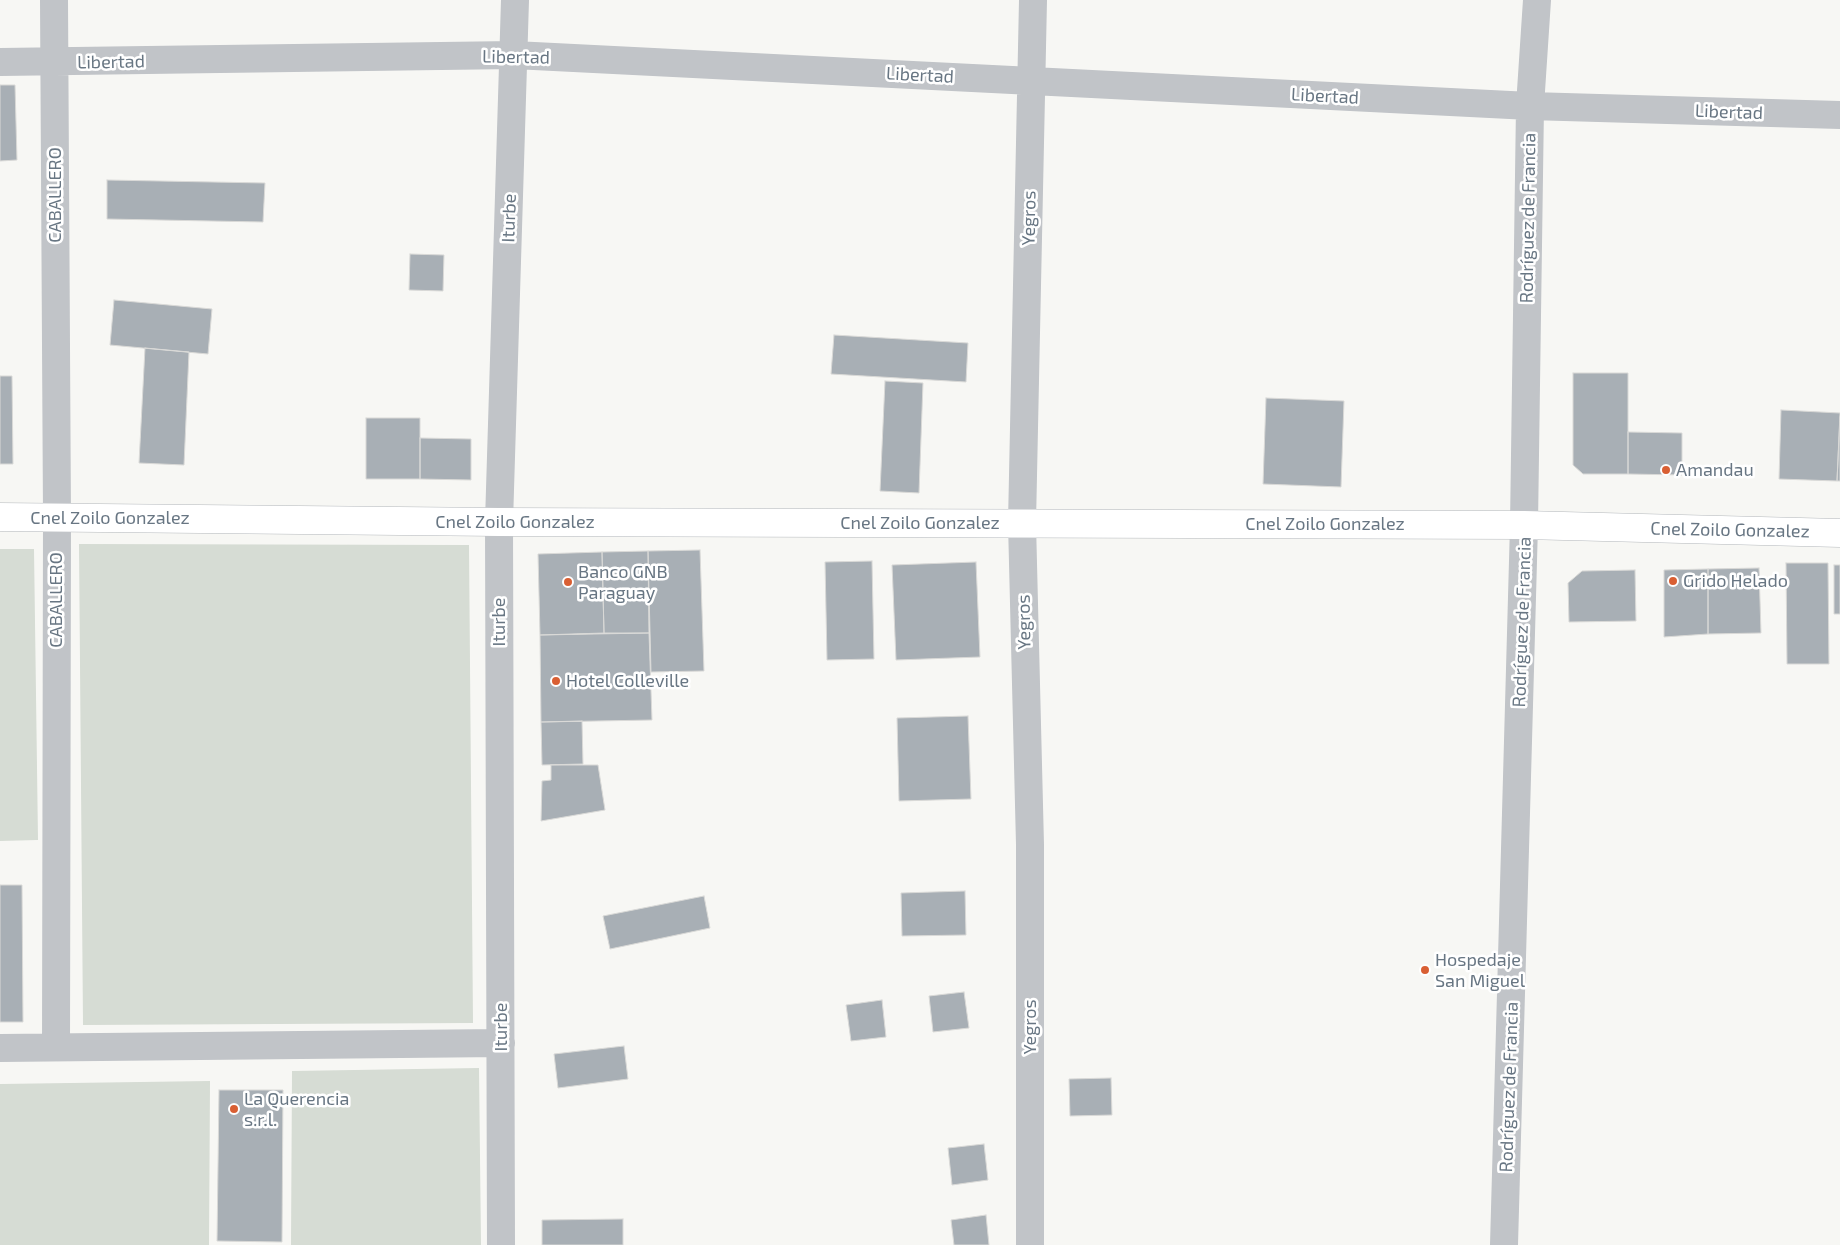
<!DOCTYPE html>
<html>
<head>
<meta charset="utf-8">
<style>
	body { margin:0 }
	canvas { display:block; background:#f7f7f4 }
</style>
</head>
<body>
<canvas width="1840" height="1245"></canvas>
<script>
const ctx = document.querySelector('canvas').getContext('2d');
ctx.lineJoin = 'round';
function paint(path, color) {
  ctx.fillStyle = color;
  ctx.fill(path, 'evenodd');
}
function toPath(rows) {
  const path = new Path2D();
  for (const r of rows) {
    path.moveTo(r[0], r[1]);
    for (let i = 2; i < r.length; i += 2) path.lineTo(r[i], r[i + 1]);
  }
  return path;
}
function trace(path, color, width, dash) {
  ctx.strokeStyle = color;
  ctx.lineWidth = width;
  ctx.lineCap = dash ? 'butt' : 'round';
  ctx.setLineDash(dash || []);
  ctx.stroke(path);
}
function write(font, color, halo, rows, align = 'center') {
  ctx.font = font + ' "Exo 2",sans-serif';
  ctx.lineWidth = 5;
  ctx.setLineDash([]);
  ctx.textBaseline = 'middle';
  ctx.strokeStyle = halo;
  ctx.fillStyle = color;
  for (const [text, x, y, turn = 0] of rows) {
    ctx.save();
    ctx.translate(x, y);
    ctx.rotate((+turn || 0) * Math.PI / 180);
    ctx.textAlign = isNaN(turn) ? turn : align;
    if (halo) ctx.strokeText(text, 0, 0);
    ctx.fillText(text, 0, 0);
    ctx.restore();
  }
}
const green = toPath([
	[79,544,469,545,473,1023,83,1025],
	[0,549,34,549,38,840,0,841],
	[479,1068,481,1245,291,1245,292,1071],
	[210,1081,209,1245,0,1245,0,1084]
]);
const building = toPath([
	[0,85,15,85,17,160,0,161,0,85],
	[107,180,265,183,263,222,107,219,107,180],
	[410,254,444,255,443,291,409,290,410,254],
	[114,300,212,309,208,354,110,345,114,300],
	[834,335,968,343,966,382,831,374,834,335],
	[145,348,189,352,184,465,139,463,145,348],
	[1573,373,1628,373,1628,474,1583,474,1573,465,1573,373],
	[0,376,12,376,13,464,0,464,0,376],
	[885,381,923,383,919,493,880,491,885,381],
	[1266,398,1344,401,1341,487,1263,484,1266,398],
	[1781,410,1840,413,1837,481,1779,479,1781,410],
	[1840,417,1840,481,1837,481,1840,417],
	[366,418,420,418,420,479,366,479,366,418],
	[1628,432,1682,433,1682,475,1628,474,1628,432],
	[420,438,471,439,471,480,420,479,420,438],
	[700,550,704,671,651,672,648,551,700,550],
	[648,551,649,633,604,633,602,552,648,551],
	[602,552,604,633,540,635,538,554,602,552],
	[872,561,874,659,827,660,825,562,872,561],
	[976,562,980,657,896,660,892,565,976,562],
	[1786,563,1828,563,1829,664,1787,664,1786,563],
	[1834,565,1840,565,1840,614,1834,614,1834,565],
	[1759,568,1761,633,1708,634,1708,569,1759,568],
	[1708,569,1708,634,1664,637,1664,570,1708,569],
	[1635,570,1636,621,1569,622,1568,583,1582,571,1635,570],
	[649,633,652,720,541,722,540,635,649,633],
	[968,716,971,799,899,801,897,718,968,716],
	[582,721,583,764,542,765,541,722,582,721],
	[551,765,598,765,605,810,541,821,542,781,551,780,551,765],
	[0,885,22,885,23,1022,0,1022,0,885],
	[965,891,966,935,902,936,901,893,965,891],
	[704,896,710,928,610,949,603,916,704,896],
	[964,992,969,1028,933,1032,929,996,964,992],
	[882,1000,886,1037,851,1041,846,1005,882,1000],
	[624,1046,628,1079,558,1088,554,1054,624,1046],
	[1111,1078,1112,1115,1070,1116,1069,1079,1111,1078],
	[219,1090,283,1090,282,1242,217,1241,219,1090],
	[984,1144,988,1180,952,1185,948,1148,984,1144],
	[986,1215,989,1245,954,1245,951,1220,986,1215],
	[623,1219,623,1245,542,1245,542,1220,623,1219]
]);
const minor = toPath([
	[54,0,57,517,56,1047],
	[0,62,514,55,1530,106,1840,115],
	[0,1048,501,1043],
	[501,1245,499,522,515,0],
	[1030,1245,1030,845,1022,523,1033,0],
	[1504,1245,1524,525,1530,106,1537,0]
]);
const major = toPath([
	[0,517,499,522,1524,525,1840,533]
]);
const markers = [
	[1666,470,5,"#d95f33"],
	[1673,581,5,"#d95f33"],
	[568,582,5,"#d95f33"],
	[556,681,5,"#d95f33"],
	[1425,970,5,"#d95f33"],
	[234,1109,5,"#d95f33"]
];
const streetNames = [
	["Libertad",516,57,1],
	["Libertad",111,62,-1],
	["Libertad",920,75,3],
	["Libertad",1325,96,3],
	["Libertad",1729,112,2],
	["CABALLERO",55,195,-90],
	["Iturbe",509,218,-88],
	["Yegros",1029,218,-89],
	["Rodríguez de Francia",1528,218,-89],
	["Cnel Zoilo Gonzalez",110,518],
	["Cnel Zoilo Gonzalez",515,522],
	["Cnel Zoilo Gonzalez",920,523],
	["Cnel Zoilo Gonzalez",1325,524],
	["Cnel Zoilo Gonzalez",1730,530,1],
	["CABALLERO",56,600,-90],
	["Iturbe",499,622,-90],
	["Yegros",1024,622,-91],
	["Rodríguez de Francia",1522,622,-88],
	["Iturbe",501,1027,-90],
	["Yegros",1030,1027,-90],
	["Rodríguez de Francia",1509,1087,-88]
];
const poiNames = [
	["Amandau",1676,470],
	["Banco GNB",578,572],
	["Paraguay",578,593],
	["Grido Helado",1683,581],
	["Hotel Colleville",566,681],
	["Hospedaje",1435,960],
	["San Miguel",1435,981],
	["La Querencia",244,1099],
	["s.r.l.",244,1120]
];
paint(green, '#d6dcd4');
paint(building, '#a8afb5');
trace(building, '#d9d9d7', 1);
trace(major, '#b4b8bc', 29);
trace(minor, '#c1c4c8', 28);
trace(major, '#fff', 28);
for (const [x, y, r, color] of markers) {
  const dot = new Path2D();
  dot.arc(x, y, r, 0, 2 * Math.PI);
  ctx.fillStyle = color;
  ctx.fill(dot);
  trace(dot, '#fff', 2);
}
write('18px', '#687683', '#fff', streetNames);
write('18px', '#687683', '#fff', poiNames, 'left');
</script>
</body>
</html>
